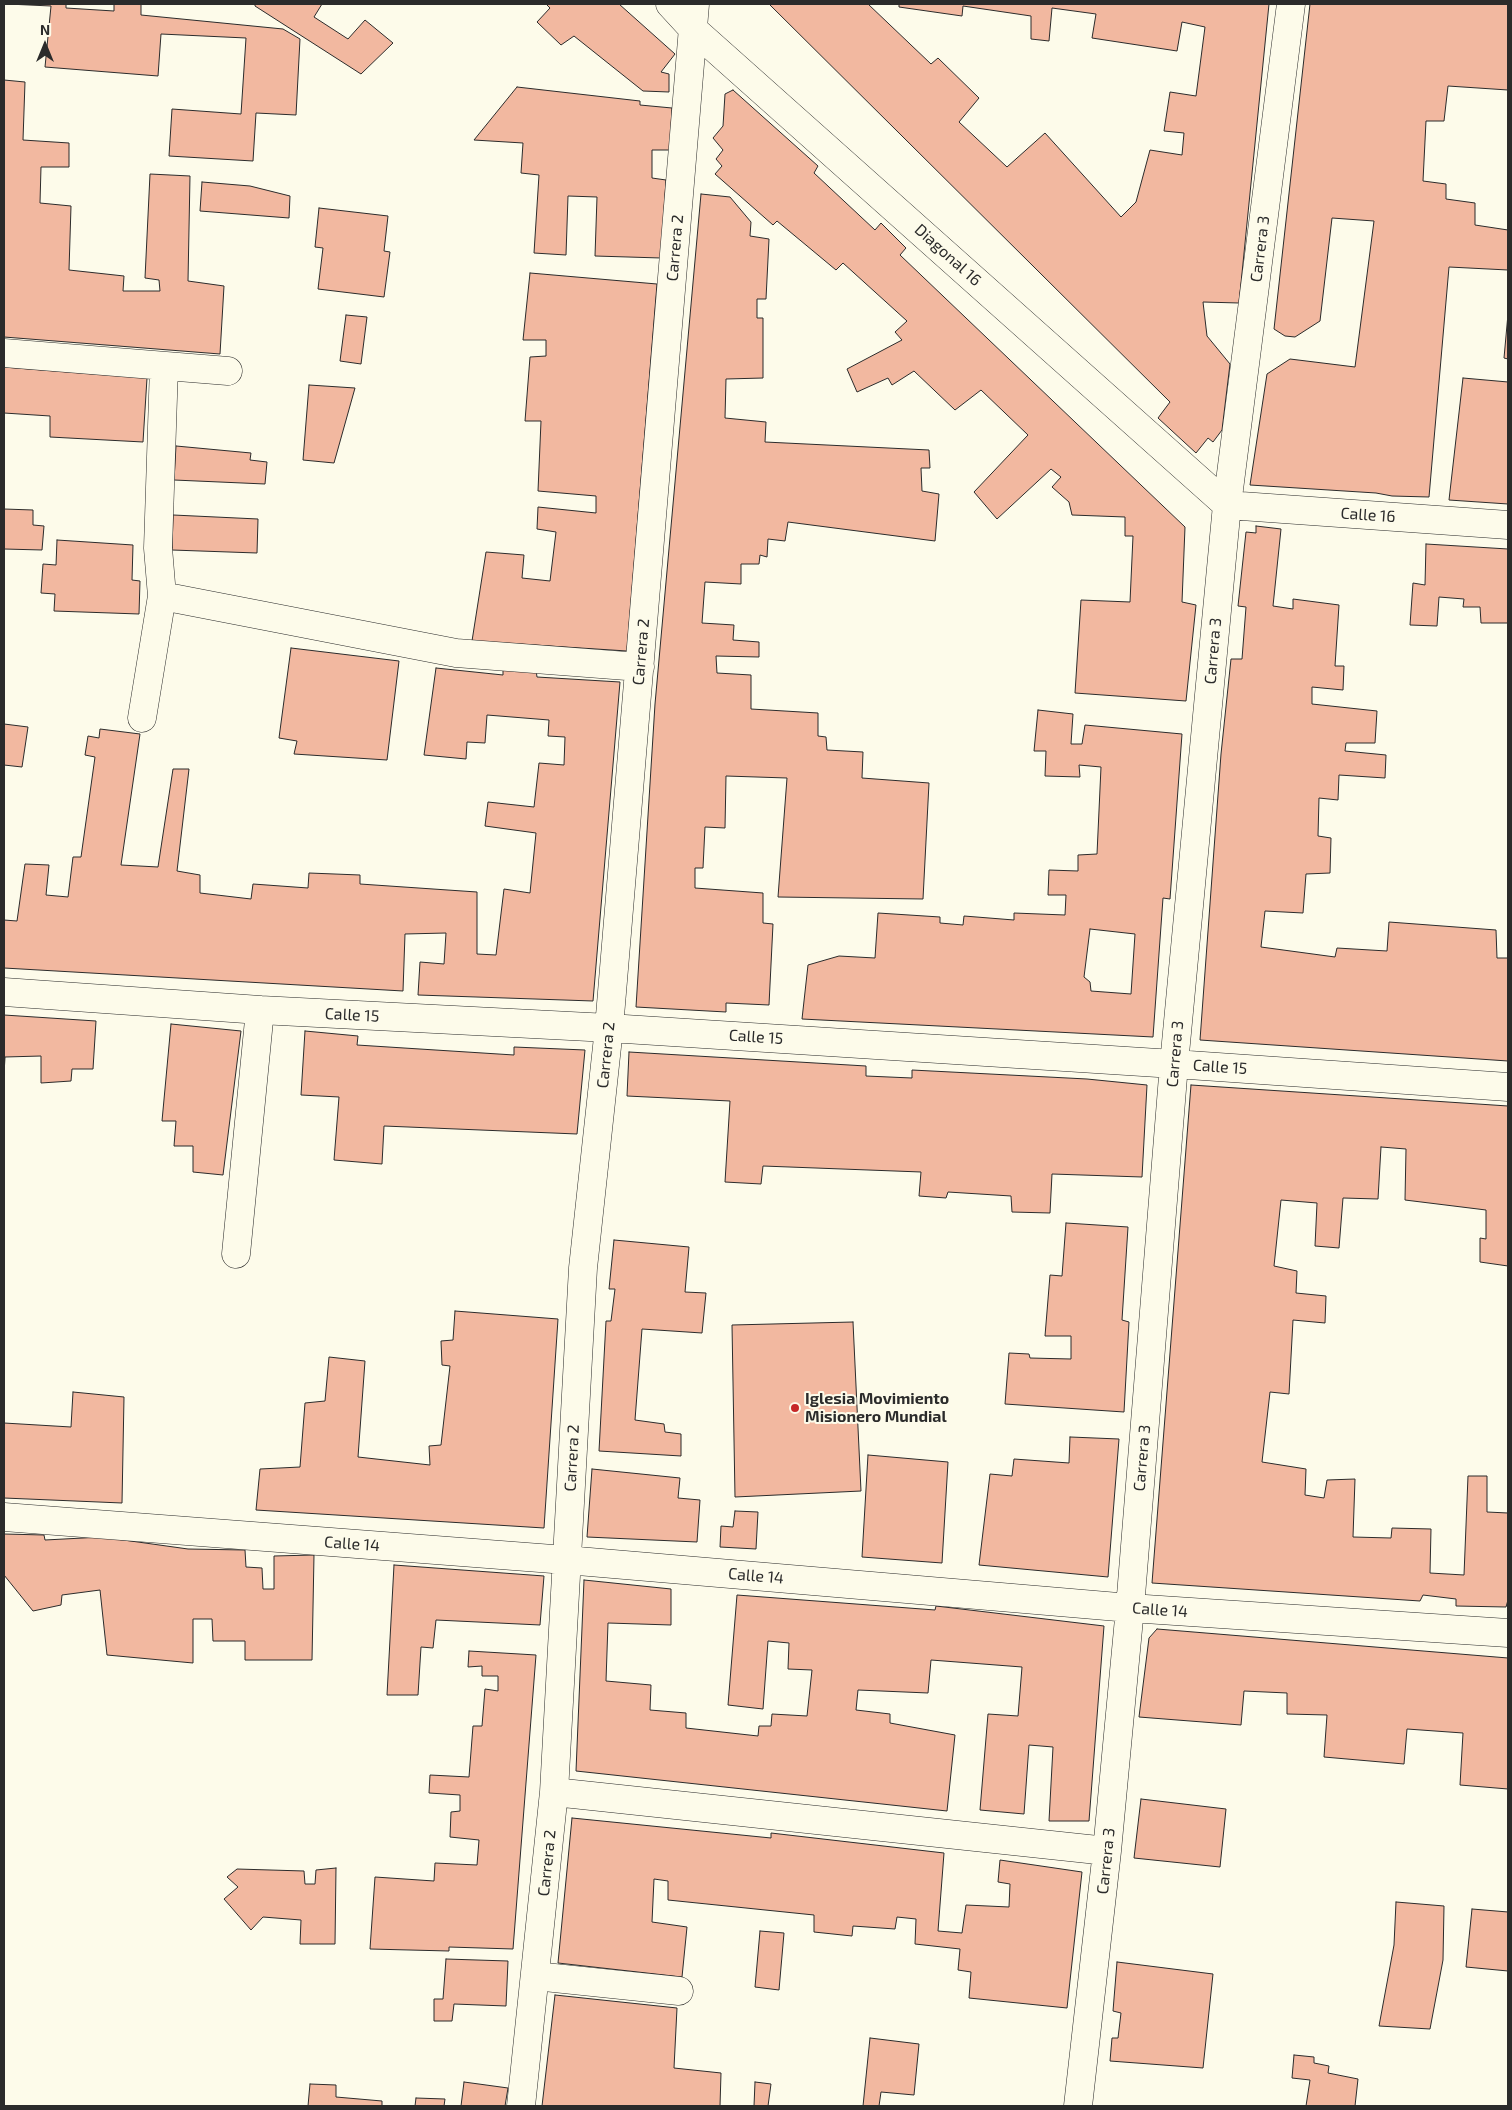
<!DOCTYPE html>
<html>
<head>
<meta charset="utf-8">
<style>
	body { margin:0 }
	#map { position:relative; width:1512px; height:2110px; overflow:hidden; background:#fdfbea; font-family:"Exo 2",sans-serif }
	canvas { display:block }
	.frame { position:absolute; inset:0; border:5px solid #2b2b2b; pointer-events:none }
	.north { position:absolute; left:20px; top:20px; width:50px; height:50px; -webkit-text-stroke:4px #fdfbea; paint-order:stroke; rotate:0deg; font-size:14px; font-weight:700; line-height:20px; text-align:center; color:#2b2b2b }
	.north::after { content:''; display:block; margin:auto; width:18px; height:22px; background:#2b2b2b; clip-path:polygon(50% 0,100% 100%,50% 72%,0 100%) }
</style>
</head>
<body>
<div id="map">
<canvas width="1512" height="2110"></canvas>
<div class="frame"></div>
<div class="north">N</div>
</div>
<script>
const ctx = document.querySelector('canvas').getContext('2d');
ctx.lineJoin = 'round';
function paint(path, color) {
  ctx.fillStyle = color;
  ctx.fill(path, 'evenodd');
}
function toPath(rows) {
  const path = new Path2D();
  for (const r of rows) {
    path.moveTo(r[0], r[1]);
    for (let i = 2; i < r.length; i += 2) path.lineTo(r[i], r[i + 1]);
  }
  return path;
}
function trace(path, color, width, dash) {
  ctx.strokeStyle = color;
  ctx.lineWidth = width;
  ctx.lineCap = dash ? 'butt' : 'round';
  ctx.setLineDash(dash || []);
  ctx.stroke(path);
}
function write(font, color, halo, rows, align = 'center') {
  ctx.font = font + ' "Exo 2",sans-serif';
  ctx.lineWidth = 4;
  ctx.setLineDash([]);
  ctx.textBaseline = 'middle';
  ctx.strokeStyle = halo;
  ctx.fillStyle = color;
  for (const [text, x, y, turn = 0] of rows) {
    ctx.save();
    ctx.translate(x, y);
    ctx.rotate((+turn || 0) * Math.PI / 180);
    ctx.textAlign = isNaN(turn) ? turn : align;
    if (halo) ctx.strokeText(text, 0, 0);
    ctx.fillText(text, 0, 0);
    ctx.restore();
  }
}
const building = toPath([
	[7,4,66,4,66,8,114,11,114,4,141,4,141,15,283,29,300,39,296,115,256,113,253,161,169,156,172,109,241,114,246,38,161,34,158,76,45,67,51,6,7,4],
	[255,4,322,4,314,17,348,39,365,20,393,43,361,74,255,6,255,4],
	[546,4,619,4,675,54,661,72,669,74,669,92,643,91,574,36,561,45,537,22,550,8,546,4],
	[769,4,868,4,931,64,938,58,979,98,959,122,1007,167,1045,133,1121,217,1136,202,1150,150,1182,155,1184,133,1164,131,1170,92,1196,96,1205,27,1182,22,1177,51,1092,38,1096,14,1052,8,1049,41,1031,39,1031,16,963,6,962,16,899,7,899,4,1269,4,1239,303,1203,302,1207,336,1230,364,1222,430,1213,442,1208,438,1196,453,1158,418,1170,402,769,4],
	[1310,4,1508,4,1508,90,1448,86,1444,121,1426,121,1423,181,1446,184,1446,199,1475,203,1475,225,1508,230,1508,270,1449,267,1429,497,1392,496,1376,493,1250,485,1267,374,1290,359,1355,367,1374,221,1332,218,1320,321,1295,337,1285,336,1274,329,1310,4],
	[4,80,25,82,23,140,69,143,69,167,41,167,40,203,71,206,69,270,124,276,123,291,160,291,159,280,145,278,150,174,190,176,188,281,224,286,220,354,4,337,4,80],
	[517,87,640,101,640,105,672,108,670,150,652,150,652,178,666,180,661,258,595,256,597,197,568,196,566,255,534,253,539,175,521,173,523,143,474,140,517,87],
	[733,90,818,166,814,173,875,230,881,223,906,248,900,255,1185,527,1182,602,1196,605,1186,701,1075,693,1081,600,1130,602,1133,536,1125,536,1125,517,1072,515,1069,502,1052,487,1061,477,1051,469,997,519,974,492,1028,435,981,390,955,410,914,371,892,385,888,378,857,392,847,369,902,340,895,332,907,321,843,263,836,270,777,221,773,225,715,174,722,166,716,159,723,150,713,138,723,126,725,94,733,90],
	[202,182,250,186,290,196,289,218,200,211,202,182],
	[701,194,730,197,751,222,750,236,769,239,766,299,757,299,757,318,763,318,763,378,726,379,725,418,766,422,765,442,929,450,930,468,921,468,922,491,939,494,935,541,788,522,785,541,768,539,767,557,760,555,759,564,741,564,741,584,705,582,702,623,734,625,733,640,759,642,759,657,716,656,717,673,751,675,751,709,818,713,818,736,826,737,827,750,863,752,862,778,929,783,923,899,778,897,787,778,726,776,725,828,705,827,703,868,695,868,695,888,763,893,763,923,773,924,769,1005,726,1003,726,1012,636,1007,655,704,701,194],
	[319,208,388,216,384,251,390,252,384,297,318,289,323,248,315,247,319,208],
	[530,273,657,284,627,651,472,641,486,552,524,555,522,578,550,581,556,532,537,529,538,507,596,513,596,496,538,491,541,421,525,421,530,357,546,356,546,340,523,340,530,273],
	[1508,314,1508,359,1504,358,1508,314],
	[346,315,367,317,361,364,340,361,346,315],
	[4,367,147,378,143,442,50,437,50,416,4,413,4,367],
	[1463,378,1508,382,1508,504,1449,500,1463,378],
	[309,385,355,388,334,463,303,460,309,385],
	[176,446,251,453,250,460,267,462,265,484,174,480,176,446],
	[4,509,33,510,33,525,44,526,42,550,4,549,4,509],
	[173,515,258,519,257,553,172,550,173,515],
	[1256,526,1281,529,1273,606,1293,609,1293,599,1339,605,1335,666,1344,666,1343,690,1312,687,1312,704,1377,711,1375,743,1346,743,1345,751,1386,755,1385,778,1339,775,1338,800,1319,798,1318,836,1331,838,1330,873,1306,874,1303,913,1265,911,1261,947,1335,957,1337,948,1387,951,1389,922,1496,930,1497,958,1508,958,1508,1061,1200,1040,1221,754,1231,659,1242,659,1246,607,1238,606,1246,532,1256,533,1256,526],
	[57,540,133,545,132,580,140,581,139,614,54,611,55,594,41,593,43,564,56,565,57,540],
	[1426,544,1508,549,1508,623,1481,623,1480,607,1463,607,1464,599,1439,597,1437,626,1410,625,1413,583,1425,585,1426,544],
	[291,648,399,661,387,760,294,754,297,741,279,738,291,648],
	[436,668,503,675,503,668,536,670,537,677,620,682,593,1001,418,995,420,962,444,964,446,933,405,934,403,991,4,968,4,920,17,921,25,864,49,865,46,895,68,897,73,857,81,857,95,757,85,755,88,736,99,738,100,729,140,734,121,865,158,867,173,769,189,769,177,871,200,875,200,893,251,899,253,884,308,888,309,873,360,875,360,884,477,892,477,954,496,955,504,889,530,893,536,833,485,826,488,802,534,807,539,763,564,765,565,737,548,736,549,720,487,715,485,743,467,742,466,759,424,755,436,668],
	[1038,710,1073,714,1071,744,1082,744,1085,725,1182,734,1170,899,1163,898,1153,1037,802,1019,808,965,839,956,875,958,878,913,940,917,940,923,963,925,964,916,1014,920,1014,913,1065,915,1066,895,1048,895,1049,870,1078,871,1078,855,1097,854,1101,767,1079,765,1080,777,1045,776,1046,751,1034,751,1038,710],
	[1090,929,1135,934,1131,994,1091,991,1090,982,1084,977,1090,929],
	[4,724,28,727,22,767,4,765,4,724],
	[4,1015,96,1021,93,1069,72,1069,71,1081,41,1083,41,1056,5,1057,4,1074,4,1015],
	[171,1024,241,1031,223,1175,193,1172,193,1146,174,1146,176,1121,162,1121,171,1024],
	[305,1031,358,1036,357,1045,514,1055,514,1047,585,1050,577,1134,384,1126,382,1164,334,1160,339,1097,301,1095,305,1031],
	[629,1052,866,1066,866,1076,912,1078,912,1070,1087,1079,1147,1085,1142,1177,1052,1174,1050,1213,1012,1212,1011,1196,948,1192,946,1198,919,1196,921,1172,763,1166,761,1184,725,1182,730,1101,627,1096,629,1052],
	[1191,1085,1508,1106,1508,1600,1506,1607,1456,1606,1456,1599,1423,1595,1420,1601,1152,1583,1191,1085],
	[1381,1147,1406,1149,1405,1200,1486,1210,1486,1239,1480,1238,1480,1262,1508,1266,1508,1513,1487,1512,1487,1476,1468,1476,1464,1575,1430,1573,1431,1529,1392,1528,1391,1538,1353,1537,1355,1479,1327,1480,1324,1498,1305,1495,1306,1469,1262,1462,1270,1392,1289,1394,1293,1320,1325,1323,1326,1296,1296,1293,1297,1271,1274,1266,1281,1200,1317,1203,1315,1246,1339,1248,1343,1198,1378,1199,1381,1147],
	[1066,1223,1128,1227,1122,1320,1129,1322,1124,1412,1005,1404,1009,1353,1029,1354,1030,1358,1071,1359,1071,1336,1045,1336,1050,1275,1062,1276,1066,1223],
	[614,1240,689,1247,685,1292,706,1293,702,1333,642,1329,635,1420,664,1424,665,1432,681,1434,681,1456,599,1451,606,1321,611,1321,615,1289,609,1289,614,1240],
	[455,1311,558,1319,544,1528,256,1510,260,1469,300,1467,305,1403,325,1401,329,1357,365,1361,358,1457,430,1465,429,1446,441,1445,450,1366,442,1365,441,1341,453,1340,455,1311],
	[853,1322,861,1491,735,1497,732,1325,853,1322],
	[73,1392,124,1397,122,1503,4,1498,4,1423,71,1427,73,1392],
	[1070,1437,1119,1439,1108,1577,979,1565,990,1474,1012,1476,1014,1459,1069,1463,1070,1437],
	[868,1455,948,1462,942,1563,862,1557,868,1455],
	[592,1469,680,1478,678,1498,700,1500,697,1542,587,1537,592,1469],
	[735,1511,758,1512,756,1549,720,1547,721,1526,733,1527,735,1511],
	[4,1534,44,1535,45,1540,102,1537,188,1549,245,1550,246,1567,262,1568,263,1589,274,1589,274,1556,314,1555,312,1660,245,1660,245,1641,213,1641,212,1619,193,1619,193,1663,107,1655,100,1590,62,1595,61,1605,33,1611,4,1575,4,1534],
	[394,1565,544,1576,540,1625,436,1620,433,1648,421,1647,418,1695,387,1695,394,1565],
	[584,1580,671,1589,671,1625,608,1623,606,1681,651,1685,650,1710,686,1713,686,1728,758,1736,759,1726,771,1726,772,1714,807,1716,812,1670,788,1669,789,1643,768,1641,763,1709,728,1705,737,1595,935,1610,936,1606,1104,1626,1089,1821,1049,1821,1053,1747,1029,1745,1024,1814,980,1810,988,1714,1018,1716,1022,1667,931,1660,928,1693,858,1690,856,1710,890,1714,890,1723,955,1735,947,1811,576,1771,584,1580],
	[1157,1629,1508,1658,1508,1789,1460,1785,1463,1733,1407,1729,1404,1764,1324,1757,1327,1715,1287,1714,1287,1693,1244,1691,1241,1725,1139,1717,1149,1638,1157,1629],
	[469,1651,536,1655,513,1949,449,1947,449,1951,370,1949,375,1877,434,1881,435,1863,477,1865,479,1840,450,1837,451,1812,460,1811,460,1795,429,1793,430,1775,469,1777,473,1726,482,1726,485,1689,498,1691,498,1676,482,1676,482,1666,468,1667,469,1651],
	[1141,1799,1226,1809,1220,1867,1134,1858,1141,1799],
	[572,1818,771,1838,771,1833,944,1853,938,1931,962,1933,966,1905,1009,1907,1010,1884,998,1882,1000,1860,1082,1872,1067,2008,969,1998,971,1972,958,1970,960,1949,915,1944,916,1919,897,1917,895,1929,853,1926,852,1936,814,1932,814,1915,668,1900,668,1881,654,1879,652,1922,687,1927,682,1977,558,1963,572,1818],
	[336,1868,335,1944,300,1944,301,1920,263,1917,251,1930,224,1899,238,1887,227,1877,237,1869,304,1871,305,1884,315,1884,316,1870,336,1868],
	[1396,1902,1444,1906,1443,1960,1430,2029,1379,2026,1394,1945,1396,1902],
	[1472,1909,1508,1912,1508,1971,1466,1967,1472,1909],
	[760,1931,784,1933,779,1990,755,1987,760,1931],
	[446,1959,508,1961,506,2006,454,2004,452,2021,434,2021,434,1999,443,1999,446,1959],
	[1117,1962,1213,1974,1203,2068,1110,2061,1112,2038,1118,2038,1121,2013,1113,2011,1117,1962],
	[555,1995,677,2008,674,2068,721,2073,720,2106,542,2106,555,1995],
	[870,2038,919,2044,914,2095,881,2092,879,2106,863,2106,870,2038],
	[1294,2055,1314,2057,1314,2063,1329,2066,1328,2073,1358,2079,1355,2106,1306,2106,1310,2080,1292,2078,1294,2055],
	[464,2082,508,2088,505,2106,461,2106,464,2082],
	[755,2082,771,2084,768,2106,754,2106,755,2082],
	[310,2084,336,2085,336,2097,382,2101,382,2106,308,2106,310,2084],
	[416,2098,445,2099,444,2106,415,2106,416,2098]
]);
const minor = toPath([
	[670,4,693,29,1227,505,1508,525],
	[4,353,228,371],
	[162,596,456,653,640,667],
	[142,718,162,596,158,548,164,366],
	[4,992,260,1010,609,1028,1174,1064,1508,1087],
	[236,1254,260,1010],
	[4,1517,566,1560,1130,1608,1508,1633],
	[554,1792,1107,1851],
	[535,1976,679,1991],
	[521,2106,554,1792,583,1268,609,1028,695,4],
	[1078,2106,1107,1851,1130,1608,1174,1064,1227,505,1291,4]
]);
const markers = [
	[795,1408,5,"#c62828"]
];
const streetNames = [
	["Carrera 2",675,248,-85],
	["Carrera 3",1260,249,-83],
	["Diagonal 16",948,255,42],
	["Calle 16",1368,515,4],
	["Carrera 3",1213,651,-85],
	["Carrera 2",641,652,-85],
	["Calle 15",352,1015,3],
	["Calle 15",756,1037,4],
	["Carrera 3",1175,1054,-85],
	["Carrera 2",606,1055,-84],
	["Calle 15",1220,1067,4],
	["Carrera 2",572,1458,-87],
	["Carrera 3",1142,1458,-85],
	["Calle 14",352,1544,4],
	["Calle 14",756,1576,5],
	["Calle 14",1160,1610,4],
	["Carrera 3",1106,1861,-84],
	["Carrera 2",547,1863,-84]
];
const poiNames = [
	["Iglesia Movimiento",805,1399],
	["Misionero Mundial",805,1417]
];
paint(building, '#f2b8a0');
trace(building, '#2b2b2b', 1);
trace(minor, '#2b2b2b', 29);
trace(minor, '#fdfbea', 28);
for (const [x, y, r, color] of markers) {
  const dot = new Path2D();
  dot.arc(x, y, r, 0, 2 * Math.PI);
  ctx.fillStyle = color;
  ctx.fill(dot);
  trace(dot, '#fdfbea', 2);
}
write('16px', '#2b2b2b', '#fdfbea', streetNames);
write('bold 16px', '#2b2b2b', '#fdfbea', poiNames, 'left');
</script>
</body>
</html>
